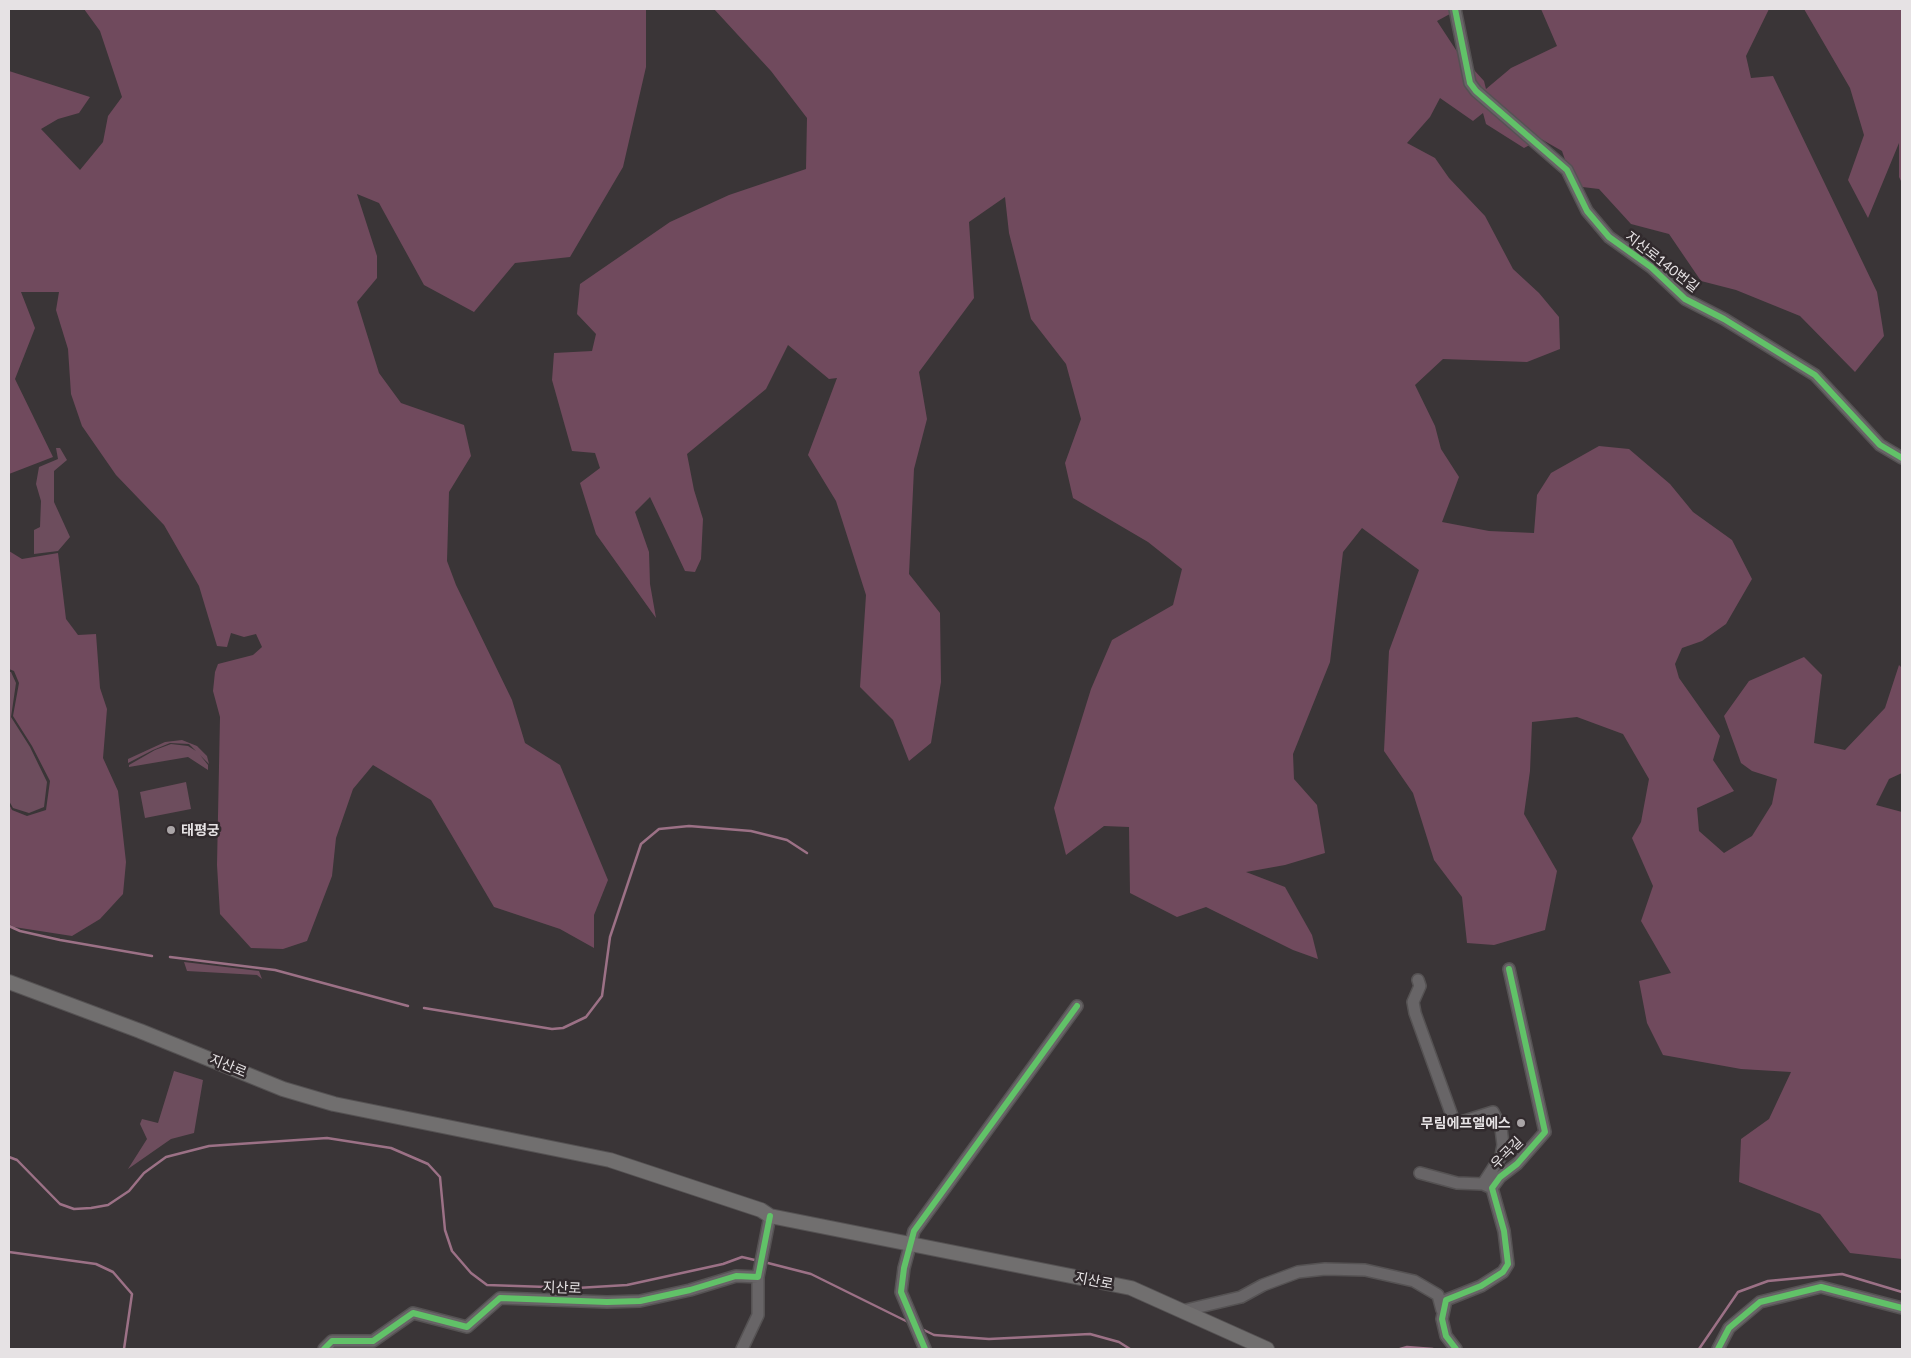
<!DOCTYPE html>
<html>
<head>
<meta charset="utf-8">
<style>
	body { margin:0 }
	#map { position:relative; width:1911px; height:1358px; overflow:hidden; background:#3a3537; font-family:Lato,sans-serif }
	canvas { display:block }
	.frame { position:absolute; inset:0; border:10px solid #e6e2e4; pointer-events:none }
</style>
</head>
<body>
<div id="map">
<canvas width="1911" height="1358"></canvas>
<div class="frame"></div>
</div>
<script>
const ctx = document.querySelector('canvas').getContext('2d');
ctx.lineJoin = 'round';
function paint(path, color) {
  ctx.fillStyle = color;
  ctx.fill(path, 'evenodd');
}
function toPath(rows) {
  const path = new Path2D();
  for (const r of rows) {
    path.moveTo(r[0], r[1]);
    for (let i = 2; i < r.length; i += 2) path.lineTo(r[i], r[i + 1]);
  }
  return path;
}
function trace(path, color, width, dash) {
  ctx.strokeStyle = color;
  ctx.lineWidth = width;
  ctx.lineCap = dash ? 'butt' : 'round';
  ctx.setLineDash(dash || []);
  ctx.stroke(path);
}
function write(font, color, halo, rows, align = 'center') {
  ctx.font = font + ' Lato,"Noto Sans KR",sans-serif';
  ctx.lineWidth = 5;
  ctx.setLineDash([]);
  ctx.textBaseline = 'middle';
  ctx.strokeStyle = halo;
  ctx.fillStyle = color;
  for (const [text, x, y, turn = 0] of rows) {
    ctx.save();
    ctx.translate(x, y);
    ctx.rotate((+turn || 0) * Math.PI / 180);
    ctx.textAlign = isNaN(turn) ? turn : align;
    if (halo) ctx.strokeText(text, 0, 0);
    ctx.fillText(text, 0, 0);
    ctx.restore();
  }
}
const green = toPath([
	[56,448,60,448,67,460,54,471,54,502,70,537,58,551,34,554,34,530,40,527,41,501,36,484,39,467,58,459],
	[9,672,11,672,16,683,11,717,30,747,47,782,44,807,29,813,13,808,9,801],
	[182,740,197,746,207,756,209,764,200,755,208,765,208,770,188,757,129,767,129,765,155,750,171,744,188,746,196,751,189,744,170,743,153,750,128,763,128,759,165,742],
	[186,782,191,809,145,818,140,792],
	[184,962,259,971,262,979,257,975,187,971],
	[174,1071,203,1080,194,1133,171,1139,128,1169,147,1139,140,1124,142,1119,158,1123]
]);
const forest = toPath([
	[84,9,646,9,646,67,623,167,570,257,515,263,474,312,424,285,379,203,357,194,377,256,377,278,357,302,379,373,401,403,464,425,471,456,449,492,447,561,456,585,512,700,525,743,560,765,608,880,594,915,594,948,560,929,494,907,431,800,373,765,353,789,336,838,332,876,307,941,283,949,251,948,220,914,217,865,220,717,213,691,215,672,218,664,253,655,262,647,256,634,244,637,231,633,227,647,217,646,199,586,164,525,116,475,82,426,71,394,68,349,56,310,59,292,21,292,35,328,15,379,53,457,9,474,9,71,90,97,79,113,58,119,41,129,80,170,103,142,108,116,122,97,100,31],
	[714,9,1459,9,1437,21,1456,50,1484,81,1486,89,1511,68,1557,46,1541,9,1769,9,1746,56,1751,78,1773,76,1877,292,1884,336,1855,372,1800,316,1736,290,1701,281,1669,234,1631,224,1599,189,1574,186,1562,151,1541,139,1524,148,1486,124,1483,113,1473,121,1440,98,1430,117,1407,143,1435,158,1449,178,1485,216,1513,269,1539,293,1559,317,1560,349,1527,362,1443,359,1415,385,1435,426,1441,449,1459,477,1442,522,1489,531,1534,533,1537,495,1551,473,1599,446,1629,449,1670,484,1693,512,1732,540,1752,579,1726,624,1702,641,1682,648,1675,664,1679,678,1720,736,1713,760,1734,791,1697,808,1699,831,1724,853,1752,836,1772,804,1777,779,1752,771,1741,763,1724,716,1749,681,1804,657,1822,675,1814,743,1845,750,1885,708,1899,665,1902,668,1902,773,1889,779,1876,805,1902,812,1902,1259,1850,1253,1820,1214,1739,1182,1741,1139,1769,1119,1791,1072,1741,1069,1663,1055,1647,1023,1639,981,1671,973,1641,921,1653,886,1632,838,1641,822,1649,779,1623,734,1577,717,1532,722,1530,771,1524,814,1557,871,1545,930,1494,945,1467,943,1462,897,1434,860,1413,793,1384,751,1389,651,1419,570,1362,528,1343,552,1330,662,1293,754,1294,779,1317,805,1325,853,1285,865,1246,872,1285,887,1312,935,1318,959,1293,950,1206,907,1177,917,1130,893,1129,827,1104,826,1066,855,1054,808,1091,689,1112,640,1173,605,1182,569,1148,542,1073,498,1065,463,1081,419,1066,364,1031,319,1009,233,1005,197,969,222,974,298,919,372,927,419,914,469,909,574,940,613,941,682,931,743,909,761,893,720,860,687,866,595,836,501,808,455,837,378,829,379,788,345,766,389,687,454,694,490,703,519,701,559,695,572,685,571,650,497,635,512,649,552,650,584,656,618,596,534,580,483,600,468,595,453,572,451,552,380,554,353,592,351,596,334,577,314,580,284,670,222,729,195,806,169,807,118,771,71],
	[1804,9,1902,9,1902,183,1899,177,1899,143,1868,218,1848,180,1864,135,1850,88],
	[9,551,22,559,58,553,66,619,78,635,96,634,100,688,107,709,103,758,118,791,126,862,123,894,100,919,72,936,14,927,9,924,9,804,12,810,27,816,46,810,50,781,32,746,13,716,19,683,14,671,9,669]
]);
const stream = toPath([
	[9,926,20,931,60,940,152,956],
	[170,957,275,970,408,1006],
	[424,1008,552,1029,563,1028,586,1017,602,996,610,937,641,844,659,829,689,826,751,831,787,840,807,853],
	[9,1157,17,1160,60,1204,74,1209,91,1208,108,1205,129,1191,144,1173,166,1157,209,1146,327,1138,391,1148,428,1164,440,1177,445,1230,452,1251,471,1273,487,1285,577,1288,627,1285,723,1264,742,1257,759,1261],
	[9,1252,96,1264,113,1272,132,1294,124,1349],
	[764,1262,811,1274,910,1323],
	[922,1329,934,1335,989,1339,1090,1334,1119,1342,1130,1349],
	[1400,1349,1407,1347,1433,1349],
	[1699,1349,1738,1292,1768,1281,1842,1274,1902,1292]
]);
const minor = toPath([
	[1455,9,1470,83,1476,91,1567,170,1587,211,1609,237,1651,267,1685,299,1724,319,1815,375,1880,445,1902,458],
	[1418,980,1420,986,1413,1002,1415,1013,1455,1124,1493,1112,1501,1128,1503,1145,1501,1156,1483,1184,1492,1188],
	[1420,1173,1457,1183,1483,1184],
	[1182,1311,1241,1297,1263,1285,1298,1272,1325,1269,1365,1270,1414,1281,1438,1295,1442,1310],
	[324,1349,332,1341,373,1341,413,1313,467,1327,500,1298,607,1302,640,1301,690,1290,736,1276,758,1277,770,1216],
	[742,1349,758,1315,758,1277],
	[925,1349,901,1292,904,1268,914,1231,1077,1006],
	[1456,1349,1446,1336,1442,1319,1446,1300,1481,1286,1503,1272,1508,1264,1504,1231,1492,1188,1500,1177,1517,1164,1545,1132,1509,969],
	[1718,1349,1729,1328,1760,1302,1821,1287,1902,1308]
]);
const major = toPath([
	[9,982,140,1031,283,1089,334,1104,610,1160,761,1210,770,1216,1131,1288,1267,1349]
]);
const cycleway = toPath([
	[1455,9,1470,83,1476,91,1567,170,1587,211,1609,237,1651,267,1685,299,1724,319,1815,375,1880,445,1902,458],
	[324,1349,332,1341,373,1341,413,1313,467,1327,500,1298,607,1302,640,1301,690,1290,736,1276,758,1277,770,1216],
	[925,1349,901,1292,904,1268,914,1231,1077,1006],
	[1456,1349,1446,1336,1442,1319,1446,1300,1481,1286,1503,1272,1508,1264,1504,1231,1492,1188,1500,1177,1517,1164,1545,1132,1509,969],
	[1718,1349,1729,1328,1760,1302,1821,1287,1902,1308]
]);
const markers = [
	[171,830,5,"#aaa5a7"],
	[1521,1123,5,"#aaa5a7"]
];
const streetNames = [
	["지산로140번길",1662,262,38],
	["지산로",228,1066,22],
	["우곡길",1507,1153,-45],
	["지산로",1094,1281,11],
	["지산로",562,1288,2]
];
const poiNames = [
	["태평궁",181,830],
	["무림에프엘에스",1511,1123,"right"]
];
paint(green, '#6d4d5d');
paint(forest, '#704a5d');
trace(stream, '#9c7186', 2.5);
trace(minor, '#555253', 14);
trace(major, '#555253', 16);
trace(minor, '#686567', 11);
trace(major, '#716f6f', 14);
trace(cycleway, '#61c268', 6);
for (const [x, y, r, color] of markers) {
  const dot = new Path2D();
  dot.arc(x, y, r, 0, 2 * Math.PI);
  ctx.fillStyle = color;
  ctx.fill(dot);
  trace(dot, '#312a2d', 2);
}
write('14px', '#e6e2e4', '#312a2d', streetNames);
write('bold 14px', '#e6e2e4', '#312a2d', poiNames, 'left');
</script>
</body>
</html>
